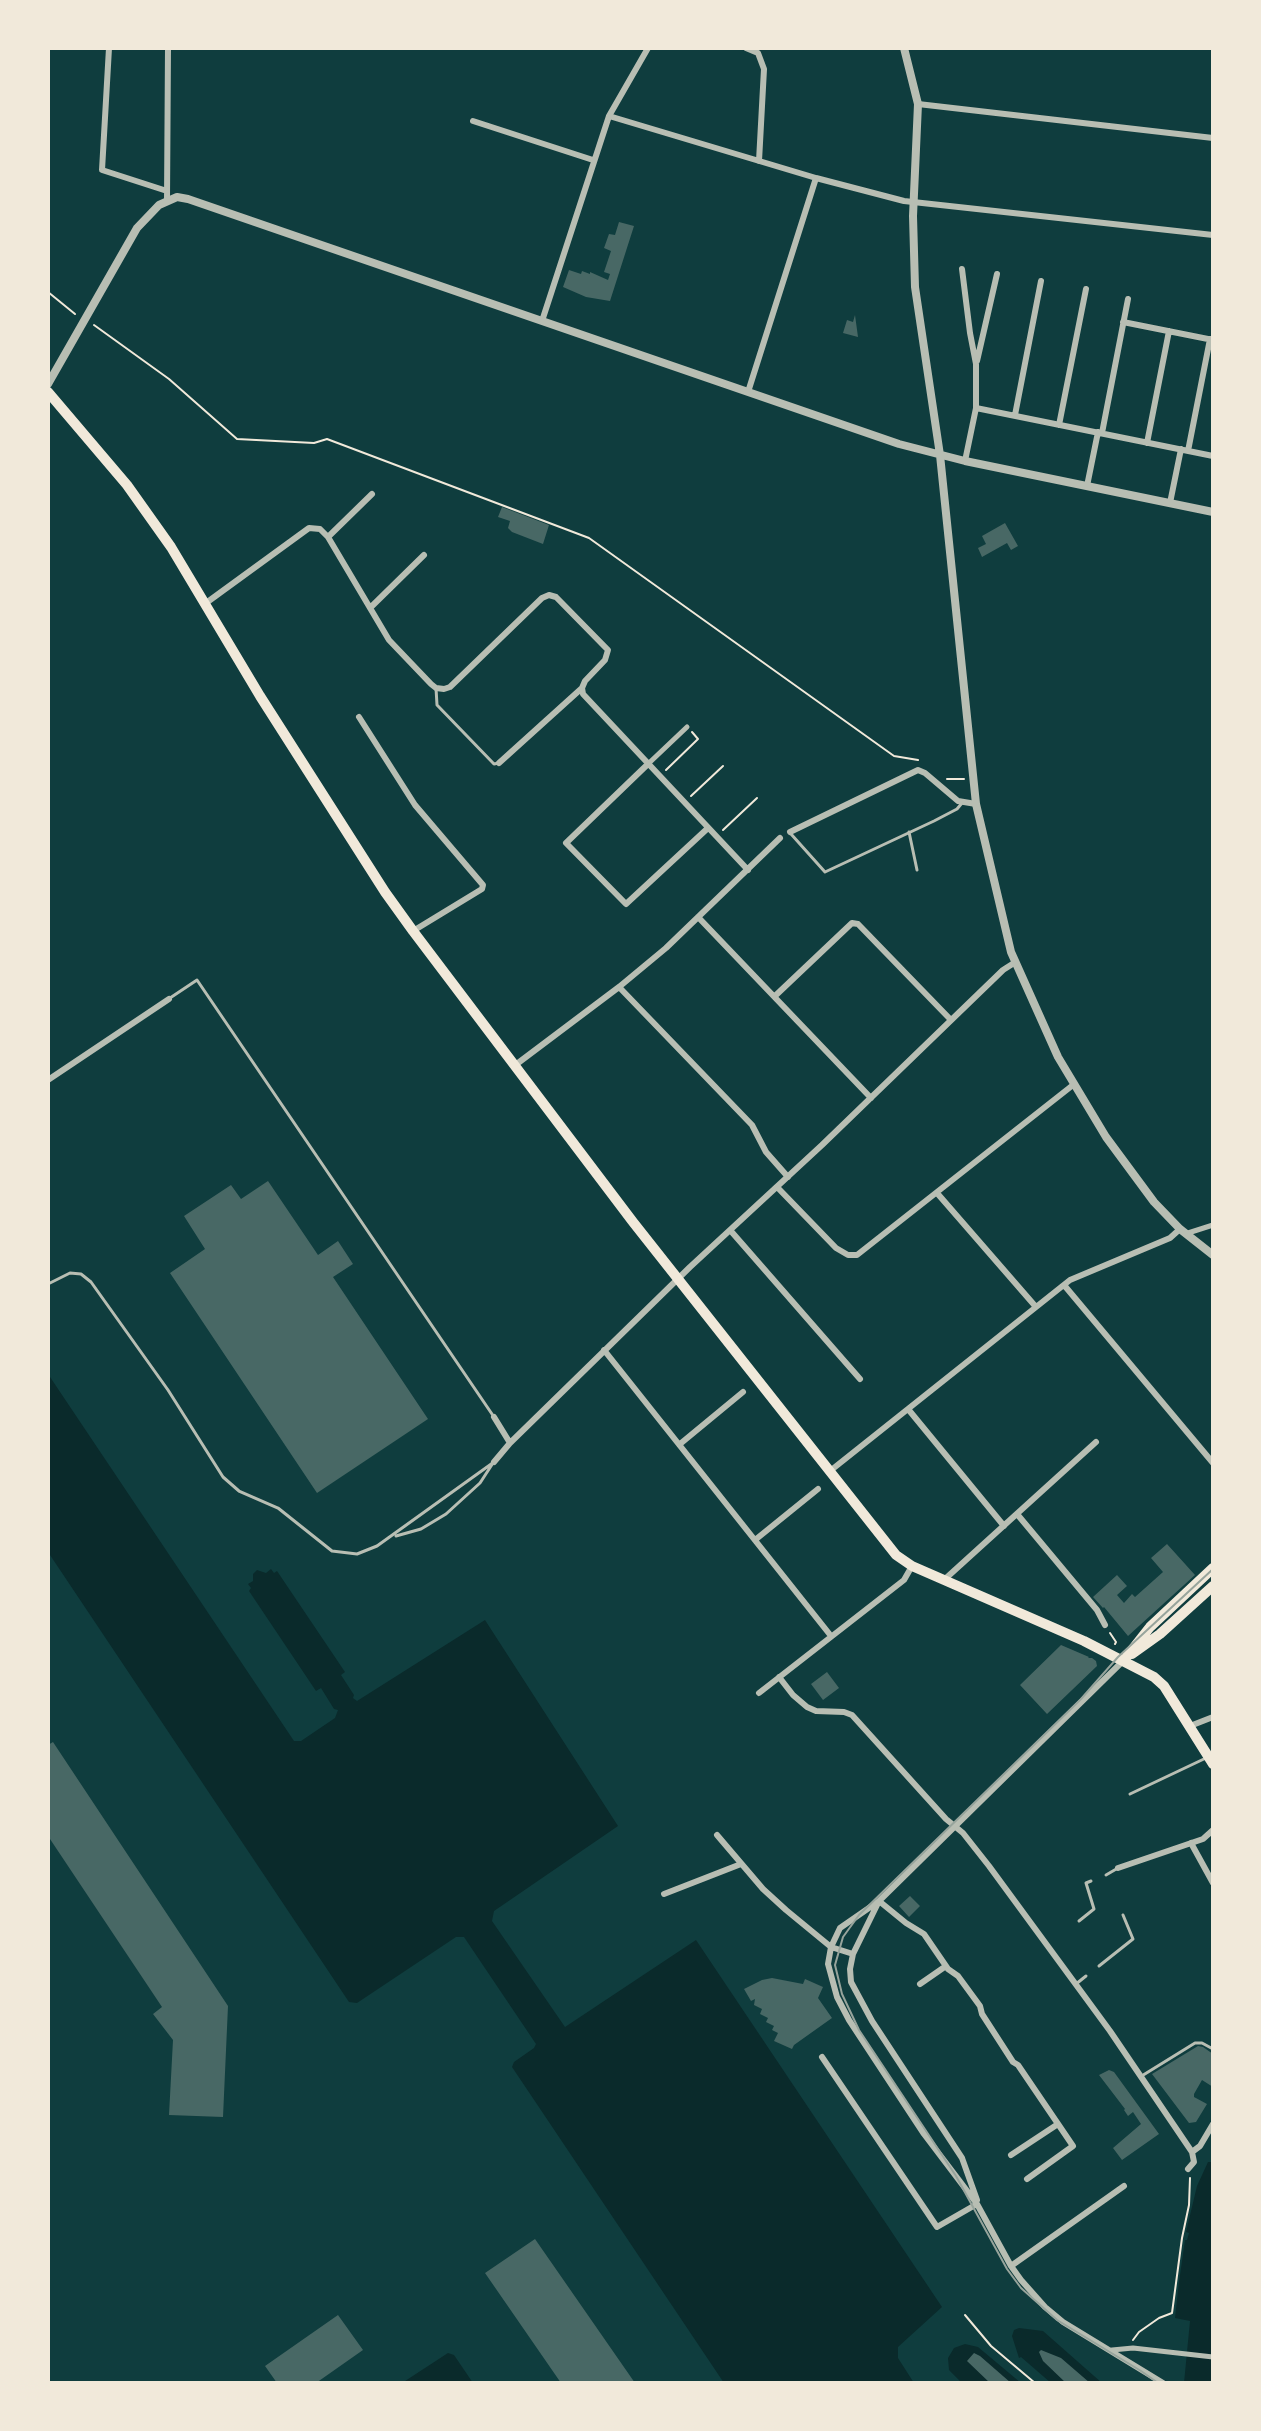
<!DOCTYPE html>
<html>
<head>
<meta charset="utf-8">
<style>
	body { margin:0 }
	#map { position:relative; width:1261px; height:2431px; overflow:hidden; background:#0f3d3e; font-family:Lora,serif }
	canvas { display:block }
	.frame { position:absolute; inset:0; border:50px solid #f1e9da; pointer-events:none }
</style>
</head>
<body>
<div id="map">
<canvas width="1261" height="2431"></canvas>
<div class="frame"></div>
</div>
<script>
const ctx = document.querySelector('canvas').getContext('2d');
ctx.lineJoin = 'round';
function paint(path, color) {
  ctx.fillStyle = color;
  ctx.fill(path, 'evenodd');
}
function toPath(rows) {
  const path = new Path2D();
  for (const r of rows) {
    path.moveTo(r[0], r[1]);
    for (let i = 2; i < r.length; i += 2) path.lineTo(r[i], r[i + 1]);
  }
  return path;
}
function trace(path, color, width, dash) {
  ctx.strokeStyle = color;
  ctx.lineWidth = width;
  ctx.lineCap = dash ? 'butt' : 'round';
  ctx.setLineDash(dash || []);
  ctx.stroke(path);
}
const water = toPath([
	[48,1374,294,1741,301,1741,335,1718,338,1710,334,1709,321,1688,316,1691,249,1591,251,1588,248,1584,253,1581,253,1574,257,1570,266,1573,271,1569,274,1573,277,1571,345,1672,341,1675,354,1695,353,1698,357,1701,485,1620,618,1826,494,1911,492,1921,565,2027,696,1940,942,2307,898,2347,898,2358,914,2383,724,2383,512,2067,514,2062,534,2048,536,2044,464,1937,456,1937,357,2003,349,2002,48,1552],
	[1213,2158,1213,2383,1184,2383,1190,2321,1175,2318,1179,2282,1185,2240,1187,2240,1189,2233,1186,2232,1197,2186,1208,2162,1211,2162],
	[1019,2328,1043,2331,1102,2383,1051,2383,1021,2357,1019,2358,1012,2336,1014,2330],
	[965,2344,978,2347,1021,2383,962,2383,949,2370,948,2358,954,2348],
	[448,2353,454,2355,473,2383,402,2383]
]);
const building = toPath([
	[619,222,634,226,610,301,586,297,563,287,569,270,581,274,582,271,590,274,590,272,608,280,610,274,604,272,611,251,604,248,609,234,615,235],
	[855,315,858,337,843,333,847,320,853,322],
	[502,507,549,525,543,544,512,532,508,528,510,521,498,517],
	[1005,523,1018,546,1011,550,1007,543,982,557,978,548,986,544,982,536],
	[268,1181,318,1255,338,1241,353,1264,333,1277,428,1419,317,1493,170,1273,205,1249,184,1216,231,1185,241,1199],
	[1167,1544,1195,1575,1128,1636,1104,1607,1103,1608,1093,1597,1117,1575,1127,1586,1117,1595,1124,1603,1132,1594,1135,1597,1163,1572,1151,1558],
	[1061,1645,1089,1657,1088,1658,1092,1658,1096,1661,1097,1666,1047,1714,1020,1685],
	[827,1672,839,1688,823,1700,811,1684],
	[53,1742,228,2006,223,2117,169,2115,173,2040,153,2014,162,2007,48,1836,48,1745],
	[910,1896,920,1906,909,1917,899,1906],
	[772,1978,803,1984,805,1979,823,1987,818,1998,832,2018,794,2045,792,2049,774,2041,778,2033,772,2030,774,2026,766,2022,768,2018,760,2014,762,2009,754,2005,755,1999,751,2001,744,1989,762,1980],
	[1198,2046,1203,2047,1213,2054,1213,2087,1202,2080,1194,2094,1194,2097,1207,2104,1196,2122,1189,2123,1152,2074],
	[1109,2070,1114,2072,1159,2134,1122,2160,1113,2148,1141,2124,1133,2112,1128,2116,1124,2110,1125,2109,1099,2075],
	[535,2239,635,2383,561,2383,485,2273],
	[338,2315,363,2350,316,2383,277,2383,265,2366],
	[1041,2350,1061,2358,1090,2383,1066,2383,1043,2361,1039,2352],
	[974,2353,980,2356,1011,2383,990,2383,967,2361]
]);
const path = toPath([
	[48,292,75,314],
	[94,325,169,379,237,439,314,443,327,439,589,538,894,756,918,760],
	[666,770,698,739,692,732],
	[947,779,964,779],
	[691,796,723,766],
	[723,830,757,798],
	[1110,1633,1116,1642,1115,1644],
	[965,2315,991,2346,1035,2383],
	[1133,2340,1139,2332,1159,2318,1172,2313,1182,2238,1189,2205,1190,2178]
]);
const service = toPath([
	[436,688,437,705,494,764,499,763],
	[909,832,917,870],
	[791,834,825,872,934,821,957,809,962,803],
	[170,998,197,980,494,1417],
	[48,1284,70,1273,81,1274,91,1282,168,1390,223,1477,239,1491,278,1508,332,1551,357,1554,377,1546,494,1462],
	[396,1536,421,1529,446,1514,480,1483,493,1463],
	[1130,1794,1206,1758],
	[1106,1875,1118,1868],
	[1079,1921,1094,1909,1086,1883,1091,1881],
	[1099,1966,1133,1939,1123,1915],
	[1076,1984,1086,1976],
	[1140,2077,1195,2043,1202,2043,1213,2049]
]);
const pedestrian = toPath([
	[648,764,687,727],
	[1188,1233,1213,1225],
	[1112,2350,1133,2348,1213,2357]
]);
const minor = toPath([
	[109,48,102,170,167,191],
	[746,48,758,53,764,69,759,161],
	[918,104,1213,138],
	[609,116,816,178,904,201,1213,235],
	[473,121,593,160],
	[167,200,168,48],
	[962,269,970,333,976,364,976,408,965,461],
	[542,321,609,116,648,48],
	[1123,322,1213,340],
	[977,361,997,274],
	[748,392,816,178],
	[976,408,1213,456],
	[1015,415,1041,281],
	[1059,425,1086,289],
	[1102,433,1128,299],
	[1147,443,1169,331],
	[1188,451,1210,339],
	[1087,486,1098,432],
	[1170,503,1181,449],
	[328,537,372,494],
	[206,603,309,528,320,529,328,537,389,640,431,684,436,688,444,689,450,687,542,598,549,595,556,597,608,650,605,660,585,681,582,688,583,694,748,870],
	[370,608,424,555],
	[359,717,415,805,483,885,482,889,413,931],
	[499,763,582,688],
	[648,764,566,843,626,904,708,828],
	[790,832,918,770,925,773,958,801,976,804],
	[698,917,871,1098],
	[619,987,752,1125,766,1152,788,1177],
	[775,996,852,923,858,924,951,1020],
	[514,1066,619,987,666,948,780,838],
	[48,1080,169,999],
	[777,1187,836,1248,848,1255,857,1255,1073,1085],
	[937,1193,1036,1307],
	[730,1230,860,1379],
	[1064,1285,1213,1463],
	[604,1350,831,1636],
	[908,1409,1004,1526],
	[494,1417,510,1443],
	[680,1444,743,1392],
	[494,1462,510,1443,690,1267,822,1145,1003,970,1014,963],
	[830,1471,1070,1280,1170,1238,1180,1229],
	[1017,1514,1097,1610,1105,1625],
	[755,1540,818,1489],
	[945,1579,1096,1442],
	[1124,1660,879,1901,840,1928,831,1947,828,1964,837,1997,849,2020,924,2134,977,2204,1011,2266,1021,2280,1045,2307,1063,2322,1163,2383],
	[779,1677,793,1695,807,1707,816,1711,844,1712,852,1715,946,1819,963,1833,989,1866,1110,2031,1192,2152],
	[759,1693,904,1580,912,1566],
	[1190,1726,1213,1717],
	[717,1835,763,1889,786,1910,831,1947,853,1954],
	[1191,1843,1213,1883],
	[1118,1868,1203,1839,1213,1830],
	[664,1894,741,1864],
	[920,1984,946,1966],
	[822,2057,937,2227,977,2204],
	[1011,2155,1058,2124],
	[1188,2169,1194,2162,1192,2152,1200,2146,1213,2124],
	[977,2200,962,2158,872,2021,851,1982,850,1969,853,1954,879,1901,906,1923,924,1934,948,1969,958,1976,980,2006,982,2014,1013,2062,1018,2065,1073,2146,1027,2179],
	[1011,2266,1124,2186]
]);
const tertiary = toPath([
	[904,48,918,104,913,216,915,287,940,455,976,804,1011,952,1058,1057,1106,1137,1154,1202,1180,1229,1213,1255],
	[48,384,137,228,159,205,177,197,188,199,899,444,965,461,1213,512]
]);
const primary = toPath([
	[48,392,127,485,171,547,260,696,385,892,413,931,633,1222,896,1555,912,1566,1084,1641,1154,1677,1164,1686,1213,1764],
	[1132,1654,1160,1634,1213,1586],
	[1124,1660,1150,1627,1213,1568]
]);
const tram = toPath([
	[1158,2383,1141,2371,1057,2320,1021,2288,1007,2269,956,2176,859,2030,842,1994,835,1965,843,1937,859,1915,1081,1699,1118,1657,1213,1569]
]);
paint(water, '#0a2a2b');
paint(building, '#486865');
trace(path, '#f1e9da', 2);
trace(service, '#b8beb3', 3);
trace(pedestrian, '#b8beb3', 5);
trace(minor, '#b8beb3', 6);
trace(tertiary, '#b8beb3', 8);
trace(primary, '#f1e9da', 10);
trace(tram, '#97a49c', 2);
</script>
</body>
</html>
